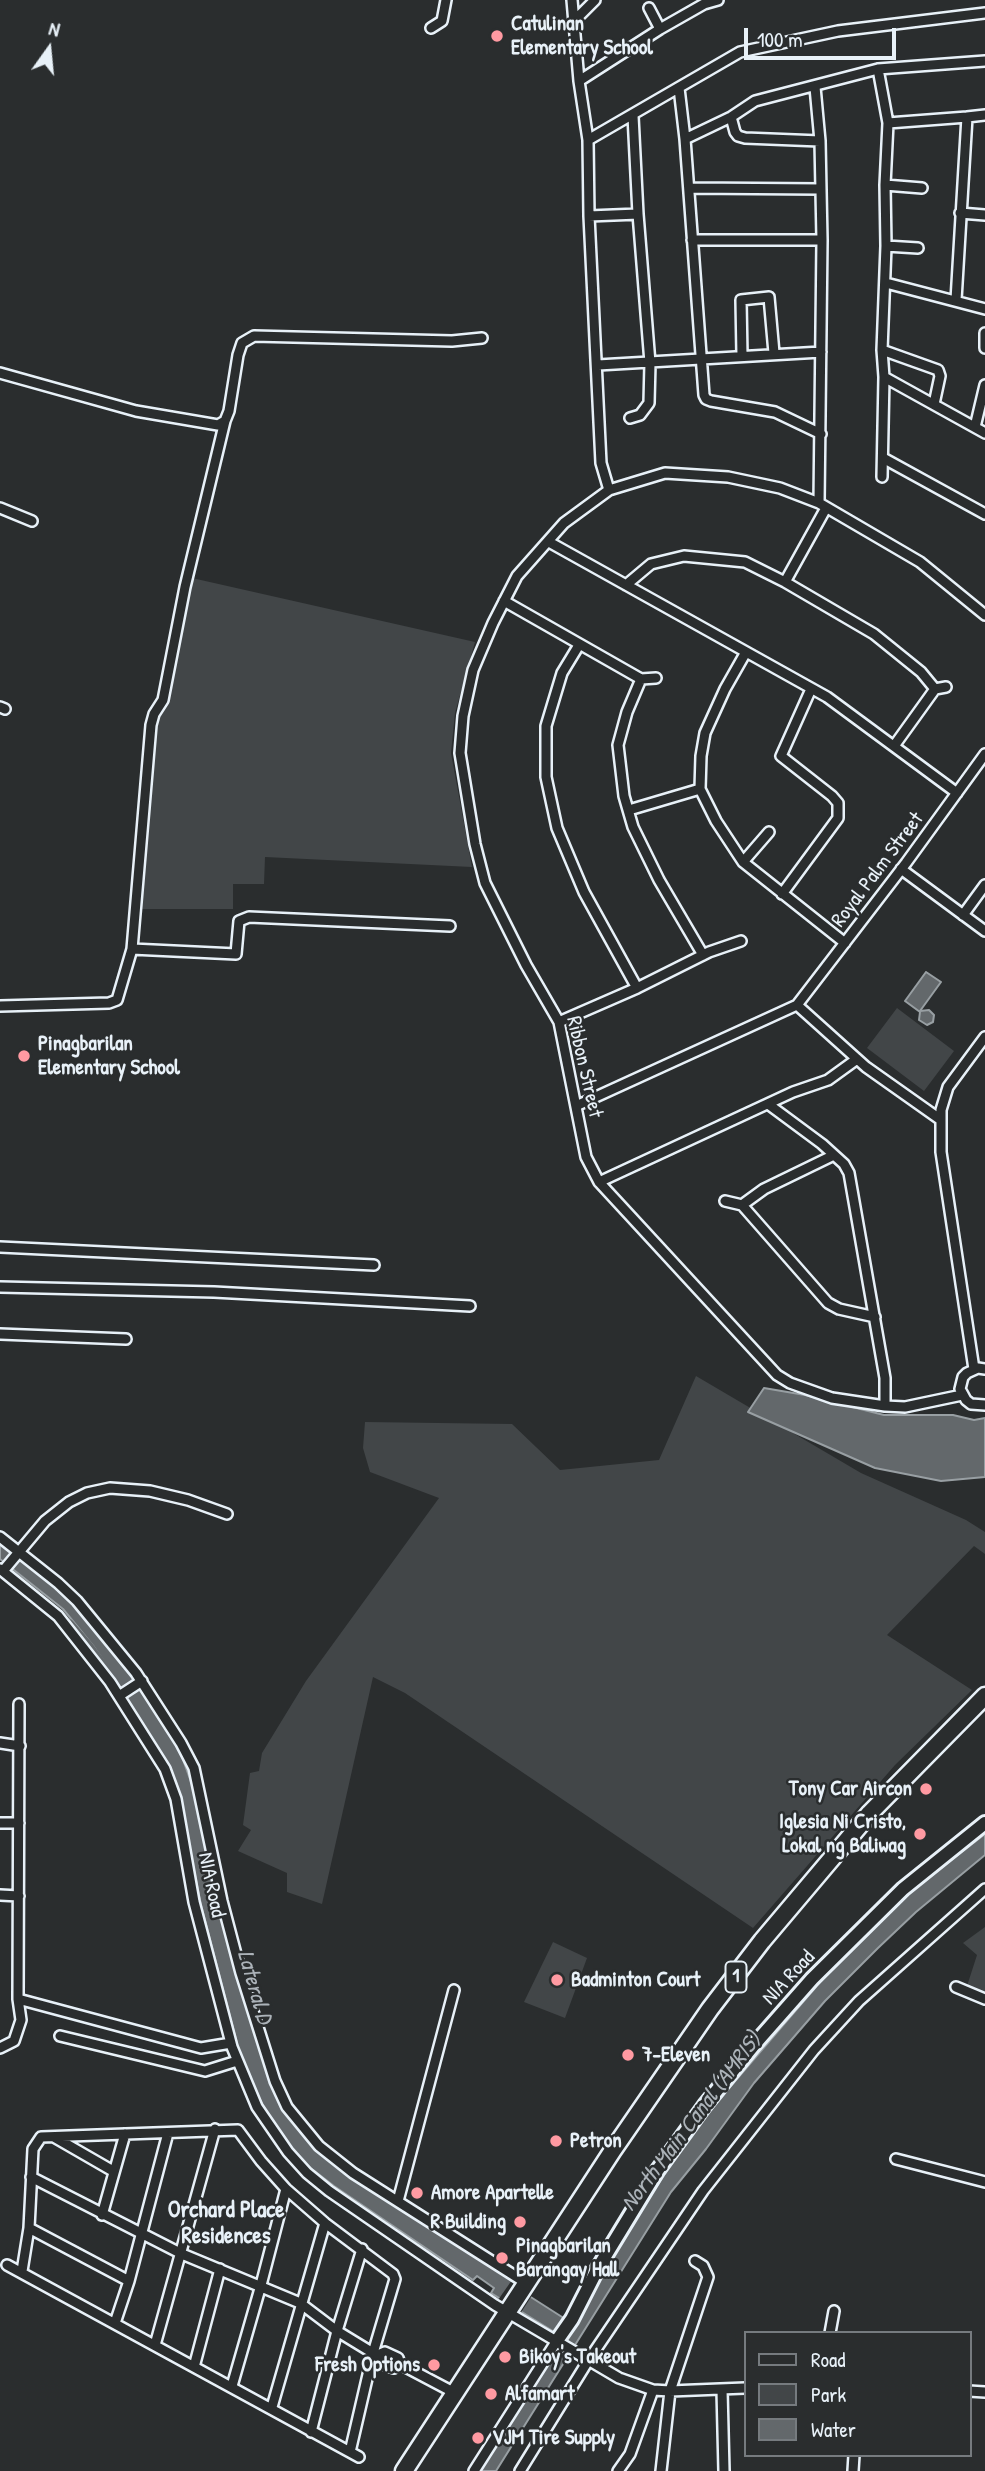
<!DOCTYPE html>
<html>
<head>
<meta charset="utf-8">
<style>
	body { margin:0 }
	#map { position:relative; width:985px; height:2471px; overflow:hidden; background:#2a2d2e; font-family:"Patrick Hand",sans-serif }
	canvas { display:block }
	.legend { position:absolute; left:744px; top:2331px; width:228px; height:126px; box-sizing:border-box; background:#2a2d2e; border:2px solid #767b7f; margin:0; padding:9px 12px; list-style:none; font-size:21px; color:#e8f1f8 }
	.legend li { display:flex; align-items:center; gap:14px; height:35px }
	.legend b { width:35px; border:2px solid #767b7f }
	.north { position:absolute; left:14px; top:14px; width:70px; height:70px; -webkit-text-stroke:5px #2a2d2e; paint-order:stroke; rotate:15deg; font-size:19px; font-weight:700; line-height:28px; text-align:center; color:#e8f1f8 }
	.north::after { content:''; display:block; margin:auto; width:24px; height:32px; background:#e8f1f8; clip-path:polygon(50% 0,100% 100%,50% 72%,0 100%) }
	.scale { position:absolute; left:744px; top:28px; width:152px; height:32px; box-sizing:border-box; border:4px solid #e8f1f8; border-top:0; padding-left:9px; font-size:21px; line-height:24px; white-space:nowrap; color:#e8f1f8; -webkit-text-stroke:5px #2a2d2e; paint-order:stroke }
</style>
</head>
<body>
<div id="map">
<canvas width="985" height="2471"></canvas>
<ul class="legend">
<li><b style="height:9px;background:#2a2d2e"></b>Road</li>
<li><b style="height:19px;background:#424648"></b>Park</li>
<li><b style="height:19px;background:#63686b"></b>Water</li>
</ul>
<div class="north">N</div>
<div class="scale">100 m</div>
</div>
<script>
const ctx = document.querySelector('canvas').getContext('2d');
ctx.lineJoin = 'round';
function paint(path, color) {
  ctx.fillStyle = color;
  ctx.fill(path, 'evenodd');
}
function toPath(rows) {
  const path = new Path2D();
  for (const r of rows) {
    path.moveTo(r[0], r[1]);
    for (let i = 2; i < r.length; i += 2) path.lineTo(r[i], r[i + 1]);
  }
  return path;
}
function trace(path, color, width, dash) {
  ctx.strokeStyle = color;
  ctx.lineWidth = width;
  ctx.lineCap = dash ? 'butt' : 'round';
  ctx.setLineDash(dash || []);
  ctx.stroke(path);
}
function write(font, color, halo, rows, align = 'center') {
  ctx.font = font + ' "Patrick Hand",sans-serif';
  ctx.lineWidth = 5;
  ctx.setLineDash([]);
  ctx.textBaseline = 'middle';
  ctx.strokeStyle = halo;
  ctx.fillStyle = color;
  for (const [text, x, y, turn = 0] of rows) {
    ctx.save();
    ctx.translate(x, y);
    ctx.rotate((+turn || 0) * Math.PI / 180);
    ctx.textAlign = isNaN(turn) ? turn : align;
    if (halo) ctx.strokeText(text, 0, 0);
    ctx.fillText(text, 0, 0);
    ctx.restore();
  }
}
const green = toPath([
	[192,578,475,642,455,713,451,753,472,867,265,857,264,884,233,884,233,909,138,909,155,716,168,699,177,640],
	[897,1008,954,1051,924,1091,867,1048],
	[696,1376,861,1473,966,1520,985,1532,985,1554,974,1546,887,1635,972,1690,895,1765,753,1928,405,1693,373,1677,322,1904,287,1892,287,1873,238,1851,251,1830,243,1825,250,1773,259,1771,262,1753,306,1681,439,1498,370,1472,363,1448,365,1422,512,1424,560,1470,659,1460],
	[985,1927,985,1993,967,1986,977,1955,963,1943],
	[553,1942,587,1958,565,2018,524,2002]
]);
const water = toPath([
	[926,972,941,982,920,1011,929,1010,934,1015,933,1022,927,1025,919,1020,920,1012,905,1001,926,972],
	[764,1388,805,1395,884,1415,953,1415,974,1420,985,1418,985,1477,941,1481,875,1468,748,1412,764,1388],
	[0,1542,32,1567,77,1608,132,1676,178,1746,198,1801,220,1911,237,1975,270,2082,284,2109,316,2149,350,2177,505,2275,526,2294,573,2324,613,2251,700,2122,833,1967,902,1898,985,1834,985,1855,916,1912,878,1948,825,2001,754,2083,706,2149,671,2192,496,2471,480,2471,564,2338,491,2293,494,2288,477,2276,473,2280,334,2186,304,2163,276,2128,247,2077,240,2055,201,1905,176,1782,120,1684,94,1647,63,1609,0,1559,0,1542]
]);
const pier = toPath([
	[512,2280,533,2294,520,2314,498,2300]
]);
const canal = toPath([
	[69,1624,88,1646,141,1716]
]);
const street = toPath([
	[572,0,579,81,588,140,589,216,601,463,609,490],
	[649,8,660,29],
	[573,22,595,0],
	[431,28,442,21,446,0],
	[878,69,888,123,885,185,886,246,882,350,884,377,882,477],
	[579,81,660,29,704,4,718,0],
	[815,87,820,141,822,240,819,503],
	[679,88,685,139,704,395,706,399,711,401,775,412,821,434],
	[731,117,735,132,738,136,745,138,820,141],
	[888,123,967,117],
	[685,139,731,117,755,101,878,69,985,61],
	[588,140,740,52,838,31,985,13],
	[885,185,922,188],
	[689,188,821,189],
	[960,213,985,215],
	[589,216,638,214],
	[692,240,822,240],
	[886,246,918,248],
	[886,283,985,309],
	[956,300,967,117,985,115],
	[985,333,985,348],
	[882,350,938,370,940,376,934,404],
	[742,356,741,300,769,297,774,353],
	[598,365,821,352],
	[0,373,136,411,218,425,225,421,229,411,238,355,242,343,254,336,452,341,482,338],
	[884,377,985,433],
	[630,418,640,415,649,403,650,363,638,214,633,116],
	[975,427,985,385],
	[883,458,985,514],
	[0,508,32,521],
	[549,542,827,697,957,793],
	[785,582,826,508],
	[626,585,651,564,684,556,745,562,785,582,874,634,921,672,935,689,894,746],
	[504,601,641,679,627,712,618,745,624,796,633,827,659,880,703,955],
	[579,645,562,673,546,726,546,777,557,828,584,892,637,988],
	[746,652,725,689,705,733,701,756,700,789,716,821,743,862,845,943],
	[641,679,656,678],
	[935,689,946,687],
	[0,707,5,709],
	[629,810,700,789],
	[743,862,769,832],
	[901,869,985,931],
	[782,894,838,818,838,803,832,796,781,756,811,689],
	[963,915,985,885],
	[132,949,236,954,239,921,249,917,450,926],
	[797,1005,866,1067,941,1120],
	[0,1006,109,1003,117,1000,132,949,151,725,154,714,163,700,185,587,225,421],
	[559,1022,637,988,709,952,741,941],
	[768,1104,822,1144,844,1164,849,1173,885,1378,885,1406],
	[576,1106,797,1005,906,863,985,754],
	[834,1155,764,1189,742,1205,828,1303,839,1309,875,1317],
	[599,1182,793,1092,828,1080,857,1059],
	[725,1201,742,1205],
	[0,1247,374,1265],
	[0,1287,214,1292,470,1306],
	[0,1334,126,1339],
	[974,1369,941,1152,941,1110,948,1087,985,1037],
	[985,1369,978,1368,967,1373,963,1377,960,1389,966,1400,971,1404,985,1405],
	[962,1395,905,1407,885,1406,832,1398,790,1383,777,1375,599,1182,586,1157,559,1022,526,965,485,883,475,844,460,753,463,716,473,670,493,623,517,576,564,523,609,490,665,473,728,477,780,488,819,503,920,562,985,615],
	[0,1537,58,1583,77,1601,136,1673,181,1743,194,1768,222,1901,241,1973,275,2081,287,2107,319,2146,353,2173,526,2283],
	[0,1569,58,1616,110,1682,165,1769,176,1799,194,1902,232,2047,257,2107,288,2152,307,2173,329,2191,495,2305,619,2378,653,2390,670,2391,745,2388],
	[3,1571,45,1521,69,1502,87,1493,110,1488,150,1491,188,1500,227,1514],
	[119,1696,142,1681],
	[19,1704,18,1999,201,2048,231,2043],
	[0,1743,20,1746],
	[0,1823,19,1823],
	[0,1895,19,1896],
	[956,1987,985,1999],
	[60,2036,205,2071,237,2061],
	[0,2048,14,2041,21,2020,18,1999],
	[54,2137,113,2171],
	[896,2159,985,2182],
	[31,2177,182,2254,300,2303,337,2331,373,2353,378,2355,385,2352,398,2358,400,2364,455,2393],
	[398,2201,454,1990],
	[102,2215,125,2134],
	[29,2228,129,2281],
	[7,2265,359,2457],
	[22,2271,29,2228,33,2149,41,2137,238,2130,261,2161,286,2189,325,2223,393,2274,395,2279,373,2353,350,2452],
	[115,2323,129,2281,168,2133],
	[830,2333,834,2311],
	[155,2345,215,2129],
	[378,2355,381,2364,394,2368,400,2364],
	[194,2367,220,2269],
	[232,2386,261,2285,286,2189],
	[722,2390,724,2471],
	[969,2391,985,2392],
	[272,2407,325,2223],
	[311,2432,337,2331,362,2249],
	[474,2471,556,2342],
	[520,2471,588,2361,703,2191,814,2050,859,2001,985,1889],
	[618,2471,630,2454,653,2390],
	[661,2471,670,2391,708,2277,703,2266,695,2261],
	[853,2471,854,2455]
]);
const secondary = toPath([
	[556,2342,572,2319,598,2268,657,2171,705,2105,753,2046,812,1979,903,1889,985,1823]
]);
const highway = toPath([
	[404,2471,613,2150,710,2009,762,1941,870,1813,985,1696]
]);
const markers = [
	[497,36,7,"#ff9aa2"],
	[24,1056,7,"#ff9aa2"],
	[926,1789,7,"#ff9aa2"],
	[920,1834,7,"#ff9aa2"],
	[557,1980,7,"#ff9aa2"],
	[628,2055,7,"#ff9aa2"],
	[556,2141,7,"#ff9aa2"],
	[417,2193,7,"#ff9aa2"],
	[520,2222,7,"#ff9aa2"],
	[502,2258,7,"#ff9aa2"],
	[505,2357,7,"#ff9aa2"],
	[434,2365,7,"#ff9aa2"],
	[491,2394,7,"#ff9aa2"],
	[478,2438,7,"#ff9aa2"]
];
const shields = [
	[736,1977,21]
];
const shieldNames = [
	["1",736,1977]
];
const poiNames = [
	["Catulinan",511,24],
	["Elementary School",511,48],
	["Pinagbarilan",38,1044],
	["Elementary School",38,1068],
	["Tony Car Aircon",912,1789,"right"],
	["Iglesia Ni Cristo,",906,1822,"right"],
	["Lokal ng Baliwag",906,1846,"right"],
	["Badminton Court",571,1980],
	["7-Eleven",642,2055],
	["Petron",570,2141],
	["Amore Apartelle",431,2193],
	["R Building",506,2222,"right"],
	["Pinagbarilan",516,2246],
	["Barangay Hall",516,2270],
	["Bikoy's Takeout",519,2357],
	["Fresh Options",420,2365,"right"],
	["Alfamart",505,2394],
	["VJM Tire Supply",492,2438]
];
const streetNames = [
	["Royal Palm Street",878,870,-53],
	["Ribbon Street",584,1067,77],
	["NIA Road",211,1885,78],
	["NIA Road",789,1978,-47]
];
const waterNames = [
	["Lateral D",254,1987,74],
	["North Main Canal (AMRIS)",692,2122,-53]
];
const neighbourhoodNames = [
	["Orchard Place",226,2211],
	["Residences",226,2237]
];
paint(green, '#424648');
paint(water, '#63686b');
trace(water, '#989fa3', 2);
paint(pier, '#2a2d2e');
trace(canal, '#63686b', 10);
trace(street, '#e8f1f8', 14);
trace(secondary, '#e8f1f8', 18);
trace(highway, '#e8f1f8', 21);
trace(street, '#2a2d2e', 9);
trace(secondary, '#2a2d2e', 12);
trace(highway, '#2a2d2e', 16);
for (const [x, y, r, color] of markers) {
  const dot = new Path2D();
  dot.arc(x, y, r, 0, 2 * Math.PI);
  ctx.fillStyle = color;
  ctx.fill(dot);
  trace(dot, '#2a2d2e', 2.5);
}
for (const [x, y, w] of shields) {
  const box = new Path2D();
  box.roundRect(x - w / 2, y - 15.5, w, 31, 5);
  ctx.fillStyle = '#2a2d2e';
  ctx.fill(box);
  trace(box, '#e8f1f8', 2);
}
write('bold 19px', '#e8f1f8', null, shieldNames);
write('bold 21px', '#e8f1f8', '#2a2d2e', poiNames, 'left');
write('21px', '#e8f1f8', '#2a2d2e', streetNames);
write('italic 23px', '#acb3b9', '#2a2d2e', waterNames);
write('bold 23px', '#e8f1f8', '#2a2d2e', neighbourhoodNames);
</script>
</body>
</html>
